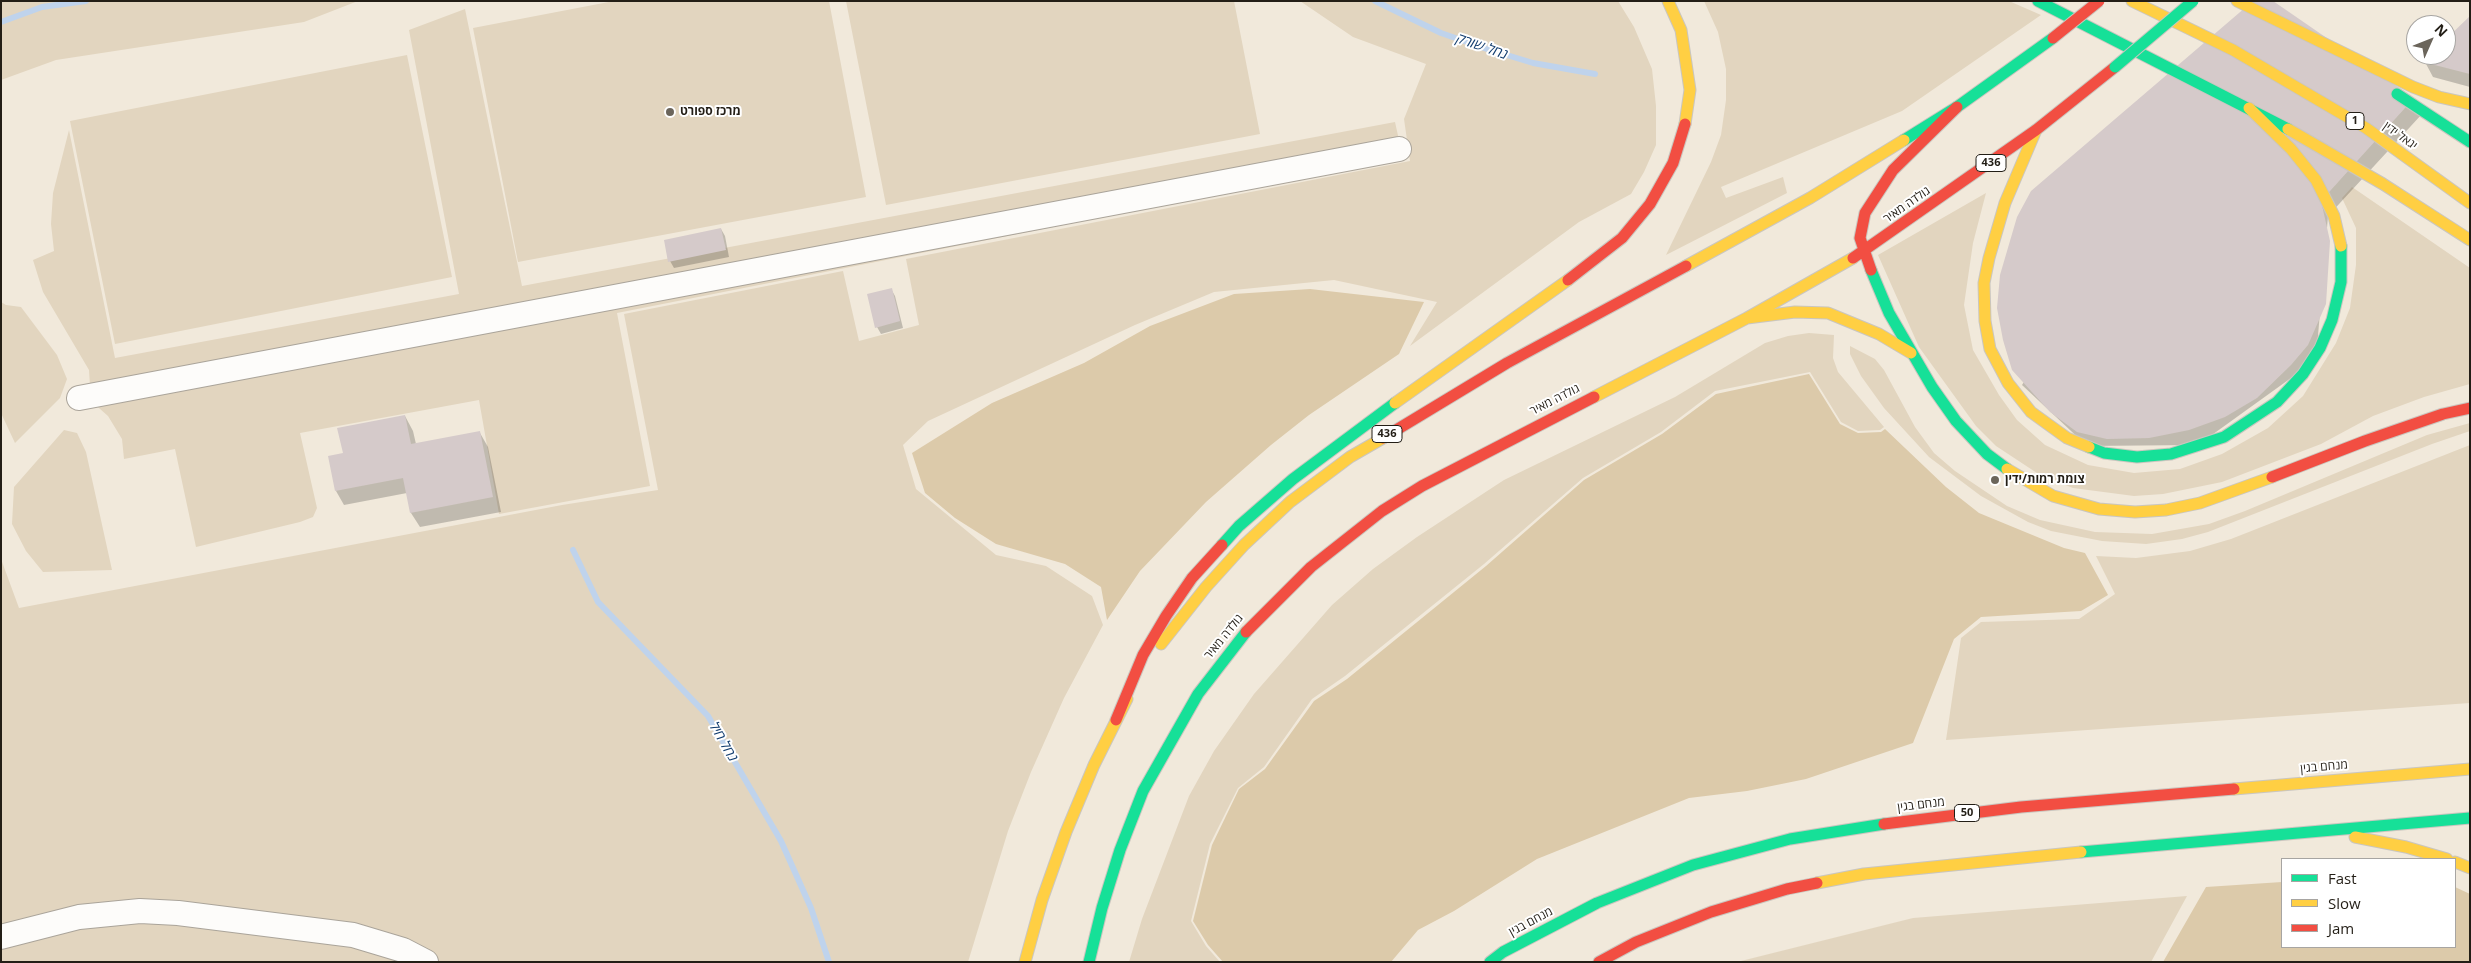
<!DOCTYPE html>
<html>
<head>
<meta charset="utf-8">
<style>
	body { margin:0 }
	#map { position:relative; width:2471px; height:963px; overflow:hidden; background:#f1e9db; font-family:"Open Sans",sans-serif }
	canvas { display:block }
	.frame { position:absolute; inset:0; border:2px solid #231e16; pointer-events:none }
	.legend { position:absolute; left:2281px; top:858px; width:175px; height:90px; box-sizing:border-box; background:#fff; border:1px solid #a7a5a2; margin:0; padding:6px 9px; list-style:none; font-size:15px; color:#231e16 }
	.legend li { display:flex; align-items:center; gap:10px; height:25px }
	.legend b { width:25px; border:1px solid #a7a5a2 }
	.north { position:absolute; left:2406px; top:15px; width:50px; height:50px; box-sizing:border-box; background:#fff; border:1px solid #a7a5a2; border-radius:50%; rotate:46deg; font-size:14px; font-weight:700; line-height:20px; text-align:center; color:#231e16 }
	.north::after { content:''; display:block; margin:auto; width:18px; height:22px; background:#6b655b; clip-path:polygon(50% 0,100% 100%,50% 72%,0 100%) }
</style>
</head>
<body>
<div id="map">
<canvas width="2471" height="963"></canvas>
<div class="frame"></div>
<ul class="legend">
<li><b style="height:6px;background:#16e098"></b>Fast</li>
<li><b style="height:6px;background:#ffcf43"></b>Slow</li>
<li><b style="height:6px;background:#f24e42"></b>Jam</li>
</ul>
<div class="north">N</div>
</div>
<script>
const ctx = document.querySelector('canvas').getContext('2d');
ctx.lineJoin = 'round';
function paint(path, color) {
  ctx.fillStyle = color;
  ctx.fill(path, 'evenodd');
}
function toPath(rows) {
  const path = new Path2D();
  for (const r of rows) {
    path.moveTo(r[0], r[1]);
    for (let i = 2; i < r.length; i += 2) path.lineTo(r[i], r[i + 1]);
  }
  return path;
}
function trace(path, color, width, dash) {
  ctx.strokeStyle = color;
  ctx.lineWidth = width;
  ctx.lineCap = dash ? 'butt' : 'round';
  ctx.setLineDash(dash || []);
  ctx.stroke(path);
}
function write(font, color, halo, rows, align = 'center') {
  ctx.font = font + ' "Open Sans","Noto Sans Hebrew",sans-serif';
  ctx.lineWidth = 4;
  ctx.setLineDash([]);
  ctx.textBaseline = 'middle';
  ctx.strokeStyle = halo;
  ctx.fillStyle = color;
  for (const [text, x, y, turn = 0] of rows) {
    ctx.save();
    ctx.translate(x, y);
    ctx.rotate((+turn || 0) * Math.PI / 180);
    ctx.textAlign = isNaN(turn) ? turn : align;
    if (halo) ctx.strokeText(text, 0, 0);
    ctx.fillText(text, 0, 0);
    ctx.restore();
  }
}
const green = toPath([
	[1,1,358,1,304,22,56,60,1,80],
	[614,1,829,1,866,197,518,262,473,28],
	[846,1,1234,1,1260,134,886,205],
	[1300,1,1618,1,1634,27,1652,69,1656,106,1656,145,1644,172,1631,194,1579,222,1410,346,1437,302,1334,280,1214,292,1135,325,928,421,903,445,916,489,996,555,1046,566,1092,596,1103,625,1064,698,1031,772,1008,831,968,962,1,962,1,559,19,608,562,505,658,490,624,314,843,271,859,341,919,325,906,259,1410,161,1404,119,1426,64,1353,37],
	[1704,1,2009,1,2041,15,1902,111,1721,187,1726,198,1783,177,1787,193,1666,255,1711,162,1721,135,1726,100,1726,69,1718,32],
	[465,9,522,286,1395,122,1403,158,617,313,650,486,499,514,479,400,300,433,317,508,313,517,300,522,196,547,175,449,124,459,122,439,108,416,91,401,89,370,43,292,33,260,54,251,51,224,53,193,69,130,115,358,459,294,409,30],
	[407,55,452,277,115,344,70,121],
	[2352,187,2470,268,2470,384,2424,397,2373,416,2321,444,2222,482,2163,494,2134,496,2073,488,2040,475,1996,446,1976,426,1919,347,1878,255,1986,193,1973,243,1964,305,1973,350,1999,395,2017,420,2045,445,2088,465,2134,473,2180,469,2222,454,2268,428,2303,396,2336,343,2350,308,2356,265,2356,228,2342,198],
	[1,302,6,305,21,307,57,355,67,379,60,398,15,443,1,413],
	[1809,333,1834,335,1833,358,1838,372,1884,427,1880,430,1858,431,1841,422,1810,372,1715,391,1661,432,1583,478,1484,564,1345,676,1312,699,1264,767,1238,788,1210,844,1191,921,1206,946,1220,962,1129,962,1142,919,1189,796,1214,751,1254,694,1332,605,1373,569,1417,537,1504,480,1675,397,1765,343,1788,336],
	[1850,346,1875,359,1884,370,1915,427,1934,453,1955,471,2007,506,2040,520,2095,532,2152,534,2209,524,2245,511,2427,435,2470,423,2470,431,2432,444,2208,532,2182,539,2146,544,2102,541,2051,531,2028,522,1981,496,1929,457,1884,408,1861,376,1850,354],
	[64,430,77,433,86,452,112,570,43,572,26,551,12,524,14,487],
	[2470,445,2470,703,1946,740,1961,638,1981,622,2079,619,2115,594,2096,556,2136,558,2190,551,2231,539],
	[2187,896,2151,962,1737,962,1913,918]
]);
const forest = toPath([
	[1310,289,1424,302,1399,354,1309,415,1271,445,1206,502,1140,571,1107,620,1101,587,1065,564,996,544,955,518,925,493,912,453,992,403,1084,363,1150,326,1234,294],
	[1809,374,1840,424,1858,433,1881,432,1885,429,1946,487,1979,513,2064,548,2085,553,2108,595,2081,611,1981,617,1954,639,1913,743,1806,779,1747,791,1689,798,1537,859,1454,911,1418,930,1391,962,1223,962,1208,945,1193,921,1212,845,1239,789,1265,769,1314,701,1347,679,1486,566,1584,480,1662,434,1716,394],
	[2282,882,2282,947,2455,947,2455,887,2470,894,2470,962,2163,962,2206,887]
]);
const shadow = toPath([
	[2255,1,2422,114,2328,216,2316,360,2198,445,2087,446,2022,385],
	[2470,18,2470,87,2433,77,2425,62,2432,55,2446,55,2446,41],
	[721,229,725,236,729,257,674,268,670,261],
	[891,289,895,296,903,328,881,334,877,327],
	[405,416,413,431,416,444,480,433,488,447,501,512,420,527,411,513,407,493,344,505,336,491,344,454]
]);
const stream = toPath([
	[1375,1,1441,33,1487,49,1533,63,1595,74],
	[1,22,42,7,86,1],
	[573,550,598,602,708,716,781,841,811,908,829,962]
]);
const building = toPath([
	[2253,1,2273,1,2414,98,2321,201,2330,241,2326,304,2308,345,2291,365,2257,398,2225,417,2189,430,2149,438,2107,439,2077,432,2050,412,2012,370,2003,340,1997,308,2000,275,2017,217,2031,191],
	[2470,16,2470,74,2423,62,2430,55,2446,55,2446,39],
	[721,228,726,250,668,262,664,240],
	[892,288,900,321,875,328,867,294],
	[405,415,411,444,480,431,493,497,410,513,403,478,335,491,328,456,343,453,337,428]
]);
const street = toPath([
	[79,398,1399,149],
	[1,937,79,917,140,911,178,913,353,935,403,950,426,962]
]);
const fast = toPath([
	[2038,1,2288,129],
	[2397,94,2470,142],
	[1904,140,1957,107,2053,38],
	[1871,270,1889,313,1932,387,1956,421,1987,454,2007,469],
	[2089,447,2104,453,2137,457,2171,454,2224,437,2277,402,2303,374,2320,348,2332,320,2341,282,2341,246],
	[1222,545,1239,526,1293,479,1395,403],
	[2081,852,2470,818],
	[1089,962,1102,908,1120,850,1143,791,1198,694,1246,632],
	[1490,962,1503,952,1597,903,1693,865,1790,839,1884,824]
]);
const slow = toPath([
	[1668,1,1681,30,1690,90,1685,124],
	[2132,1,2233,50,2366,128,2470,203],
	[2237,1,2413,87,2439,97,2470,104],
	[2249,108,2291,149,2316,180,2334,216,2341,246],
	[2288,129,2383,184,2470,240],
	[2036,130,2005,203,1989,258,1984,283,1985,321,1990,349,2008,383,2031,412,2067,438,2089,447],
	[1686,266,1810,198,1904,140],
	[1747,318,1795,312,1828,313,1879,334,1911,353],
	[1594,397,1747,318,1853,258],
	[1395,403,1568,280],
	[2007,469,2053,496,2099,509,2135,512,2166,510,2200,503,2272,477],
	[1161,644,1206,587,1244,545,1290,502,1350,457,1383,438],
	[2234,789,2470,769],
	[2355,837,2406,847,2447,859],
	[2455,862,2470,868],
	[1817,883,1864,874,2081,852],
	[1025,962,1042,900,1066,832,1094,765,1127,699]
]);
const jam = toPath([
	[1853,258,2036,130,2115,67],
	[1871,270,1860,238,1865,213,1893,170,1957,107],
	[1568,280,1622,238,1650,204,1673,163,1685,124],
	[1383,438,1507,363,1686,266],
	[2272,477,2365,441,2443,414,2470,408],
	[1246,632,1311,567,1382,511,1422,486,1594,397],
	[1116,720,1143,655,1166,616,1192,578,1222,545],
	[1884,824,2021,807,2234,789],
	[1599,962,1636,942,1711,912,1787,889,1817,883]
]);
const fastBridge = toPath([
	[2115,67,2193,1]
]);
const jamBridge = toPath([
	[2053,38,2099,1]
]);
const markers = [
	[670,112,5,"#6b655b"],
	[1995,480,5,"#6b655b"]
];
const shields = [
	[2355,121,18],
	[1991,163,30],
	[1387,434,30],
	[1967,813,25]
];
const shieldNames = [
	["1",2355,121],
	["436",1991,163],
	["436",1387,434],
	["50",1967,813]
];
const poiNames = [
	["מרכז ספורט",680,112],
	["צומת רמות/ידין",2005,480]
];
const streetNames = [
	["יגאל ידין",2400,136,36],
	["גולדה מאיר",1907,205,-35],
	["גולדה מאיר",1555,400,-27],
	["גולדה מאיר",1224,637,-51],
	["מנחם בגין",2324,767,-5],
	["מנחם בגין",1921,805,-7],
	["מנחם בגין",1531,922,-28]
];
const waterNames = [
	["נחל שורק",1482,47,19],
	["נחל חיל",723,742,60]
];
paint(green, '#e2d5bf');
paint(forest, '#dccaaa');
paint(shadow, '#0003');
trace(stream, '#bfd3ec', 6);
paint(building, '#d5caca');
trace(street, '#aaa49a', 26);
trace(fast, '#cac6bf', 13);
trace(slow, '#cac6bf', 13);
trace(jam, '#cac6bf', 13);
trace(street, '#fdfcfa', 24);
trace(fast, '#16e098', 11);
trace(slow, '#ffcf43', 11);
trace(jam, '#f24e42', 11);
trace(fastBridge, '#cac6bf', 13, []);
trace(jamBridge, '#cac6bf', 13, []);
trace(fastBridge, '#16e098', 11);
trace(jamBridge, '#f24e42', 11);
for (const [x, y, r, color] of markers) {
  const dot = new Path2D();
  dot.arc(x, y, r, 0, 2 * Math.PI);
  ctx.fillStyle = color;
  ctx.fill(dot);
  trace(dot, '#fff', 2);
}
for (const [x, y, w] of shields) {
  const box = new Path2D();
  box.roundRect(x - w / 2, y - 8.5, w, 17, 4);
  ctx.fillStyle = '#fff';
  ctx.fill(box);
  trace(box, '#231e16', 1);
}
write('bold 11px', '#231e16', null, shieldNames);
write('bold 12px', '#231e16', '#fff', poiNames, 'left');
write('12px', '#231e16', '#fff', streetNames);
write('italic 14px', '#123d6f', '#fff', waterNames);
</script>
</body>
</html>
